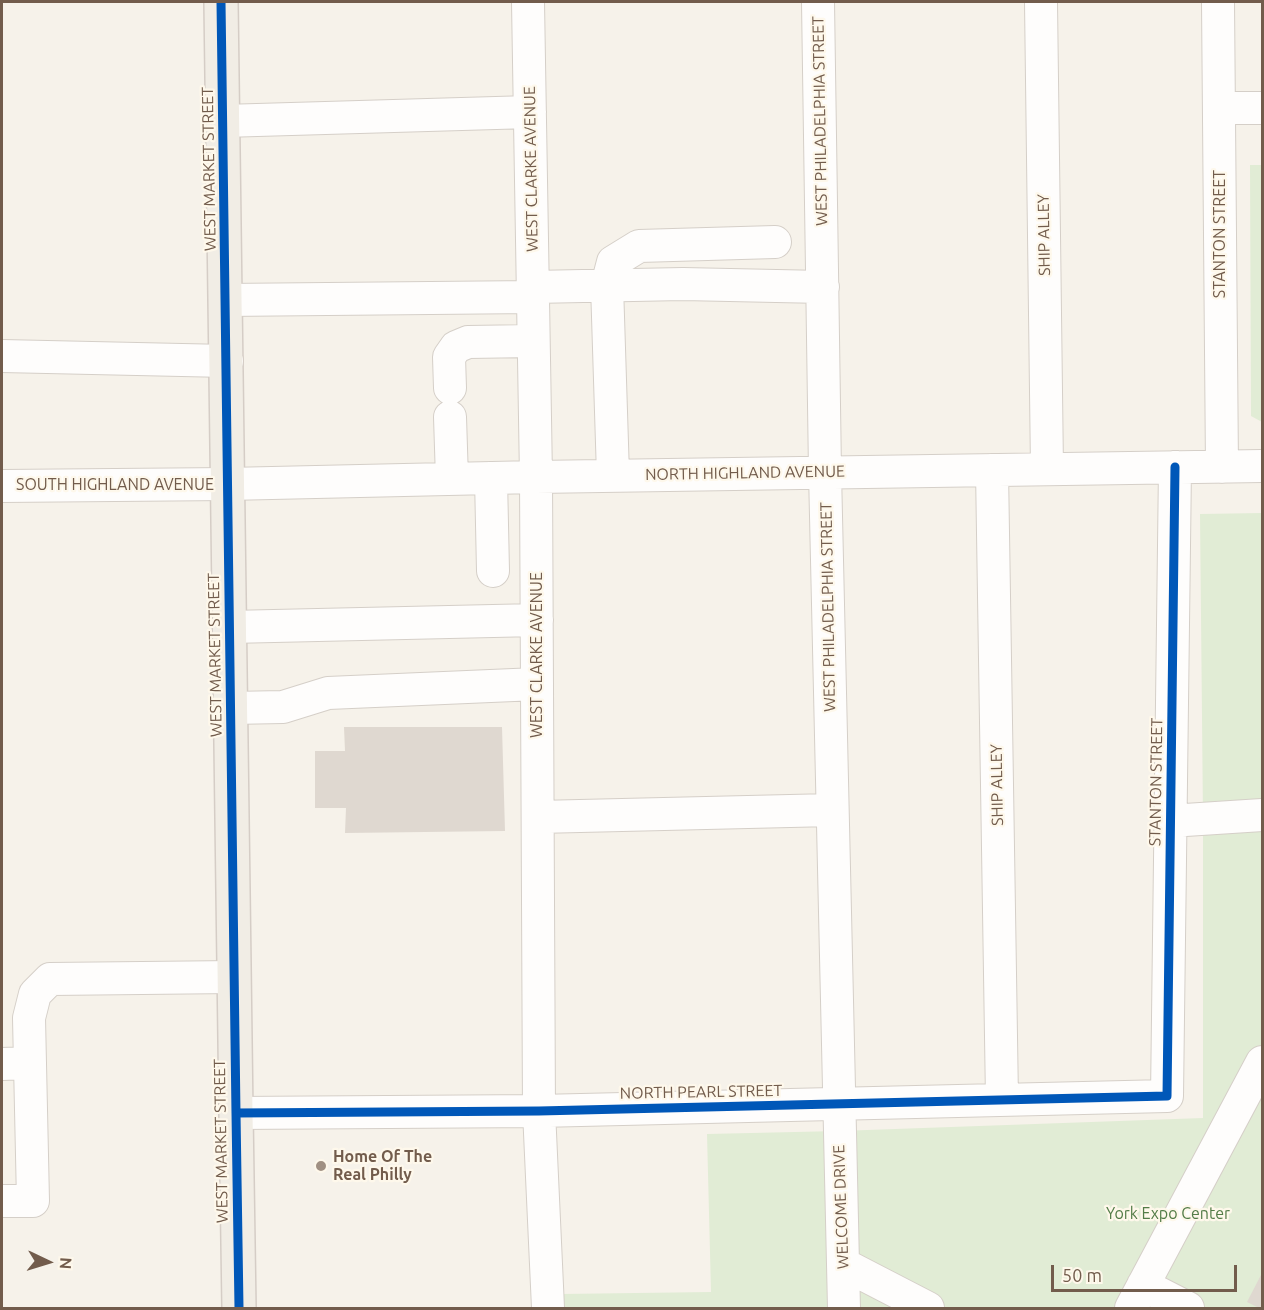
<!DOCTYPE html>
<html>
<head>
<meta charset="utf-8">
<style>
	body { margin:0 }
	#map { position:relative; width:1264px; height:1310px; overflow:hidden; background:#f6f2ea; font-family:Ubuntu,sans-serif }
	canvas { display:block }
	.frame { position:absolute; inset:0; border:3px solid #725c4c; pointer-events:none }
	.north { position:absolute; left:18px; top:1232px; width:60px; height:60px; -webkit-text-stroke:4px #fef8eb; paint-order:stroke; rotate:94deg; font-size:16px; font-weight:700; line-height:24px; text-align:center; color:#725c4c }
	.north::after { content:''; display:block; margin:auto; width:21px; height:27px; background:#725c4c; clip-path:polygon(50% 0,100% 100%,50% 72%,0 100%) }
	.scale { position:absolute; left:1051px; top:1265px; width:186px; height:27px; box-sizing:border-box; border:3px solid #725c4c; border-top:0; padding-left:8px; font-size:18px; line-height:21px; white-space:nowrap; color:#725c4c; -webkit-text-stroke:4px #fef8eb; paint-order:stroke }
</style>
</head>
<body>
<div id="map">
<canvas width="1264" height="1310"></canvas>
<div class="frame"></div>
<div class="north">N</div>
<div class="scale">50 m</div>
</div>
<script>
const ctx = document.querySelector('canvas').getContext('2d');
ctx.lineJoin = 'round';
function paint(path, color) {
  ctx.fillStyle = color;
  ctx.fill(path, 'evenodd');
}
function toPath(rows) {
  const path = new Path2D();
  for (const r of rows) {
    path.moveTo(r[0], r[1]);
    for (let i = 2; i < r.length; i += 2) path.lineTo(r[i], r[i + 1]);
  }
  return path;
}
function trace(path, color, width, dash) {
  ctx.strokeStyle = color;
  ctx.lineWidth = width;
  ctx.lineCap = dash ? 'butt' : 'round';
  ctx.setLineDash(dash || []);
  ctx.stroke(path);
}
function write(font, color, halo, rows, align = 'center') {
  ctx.font = font + ' Ubuntu,sans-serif';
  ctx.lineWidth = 4.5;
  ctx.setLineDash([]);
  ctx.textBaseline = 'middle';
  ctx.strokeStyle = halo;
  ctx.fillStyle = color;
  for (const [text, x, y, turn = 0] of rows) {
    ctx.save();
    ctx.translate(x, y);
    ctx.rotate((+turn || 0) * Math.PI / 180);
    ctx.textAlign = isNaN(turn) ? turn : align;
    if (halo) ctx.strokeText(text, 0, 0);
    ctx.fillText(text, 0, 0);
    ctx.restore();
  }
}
const green = toPath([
	[1250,165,1262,165,1262,422,1251,416],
	[1262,513,1262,1308,561,1308,561,1294,711,1292,707,1134,839,1131,1203,1118,1203,819,1200,514]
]);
const building = toPath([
	[344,727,502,727,505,831,345,833,346,808,315,808,315,751,345,751],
	[1262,1273,1262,1308,1259,1308,1247,1302]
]);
const minor = toPath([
	[528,2,536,477,539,1111,548,1308],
	[818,2,825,472,844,1308],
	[1041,2,1047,469],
	[1218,2,1222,467],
	[1219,108,1262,108],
	[223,121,530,112],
	[533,287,683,284,823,287],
	[225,300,533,297],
	[2,356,227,361],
	[450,388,449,357,456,347,468,342,533,341],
	[450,417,452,479],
	[992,470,1002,1099],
	[613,475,607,285,613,262,639,246,775,242],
	[491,478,493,571],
	[2,486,228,484,536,477,1262,466],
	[230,627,537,620],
	[231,708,283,707,328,693,537,684],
	[538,817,832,810],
	[1170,821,1262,815],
	[2,1064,30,1063],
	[236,1113,539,1111,1167,1096,1175,467],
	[2,1201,33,1201,29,1018,35,994,50,979,234,977],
	[843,1264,928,1308],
	[1143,1285,1188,1308],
	[1131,1308,1262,1062]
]);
const major = toPath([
	[221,2,236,1113,239,1308]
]);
const cycleway = toPath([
	[221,2,236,1113,239,1308],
	[236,1113,539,1111,1167,1096,1175,467]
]);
const markers = [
	[321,1166,6,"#a09083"]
];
const streetNames = [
	["WEST PHILADELPHIA STREET",820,121,-91],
	["WEST MARKET STREET",209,169,-91],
	["WEST CLARKE AVENUE",531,169,-91],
	["STANTON STREET",1220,234,-90],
	["SHIP ALLEY",1044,235,-91],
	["NORTH HIGHLAND AVENUE",745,473,-1],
	["SOUTH HIGHLAND AVENUE",115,485],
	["WEST PHILADELPHIA STREET",828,607,-91],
	["WEST MARKET STREET",215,655,-91],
	["WEST CLARKE AVENUE",537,655,-90],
	["STANTON STREET",1156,782,-89],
	["SHIP ALLEY",997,785,-91],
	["NORTH PEARL STREET",701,1092,-1],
	["WEST MARKET STREET",221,1141,-91],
	["WELCOME DRIVE",841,1207,-92]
];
const poiNames = [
	["Home Of The",333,1157],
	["Real Philly",333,1175]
];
const parkNames = [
	["York Expo Center",1168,1214]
];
paint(green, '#e1ecd5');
paint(building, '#dfd8d0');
trace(minor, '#d5cfc8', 34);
trace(major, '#d5cdc6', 36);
trace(minor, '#fefdfc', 32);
trace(major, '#f1ede5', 33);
trace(cycleway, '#0057b8', 9);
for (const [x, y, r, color] of markers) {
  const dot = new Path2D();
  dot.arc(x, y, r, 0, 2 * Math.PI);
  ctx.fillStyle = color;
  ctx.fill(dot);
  trace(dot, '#fef8eb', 2);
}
write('16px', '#725c4c', '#fef8eb', streetNames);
write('bold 16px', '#725c4c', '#fef8eb', poiNames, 'left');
write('16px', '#537c47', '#fef8eb', parkNames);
</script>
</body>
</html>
